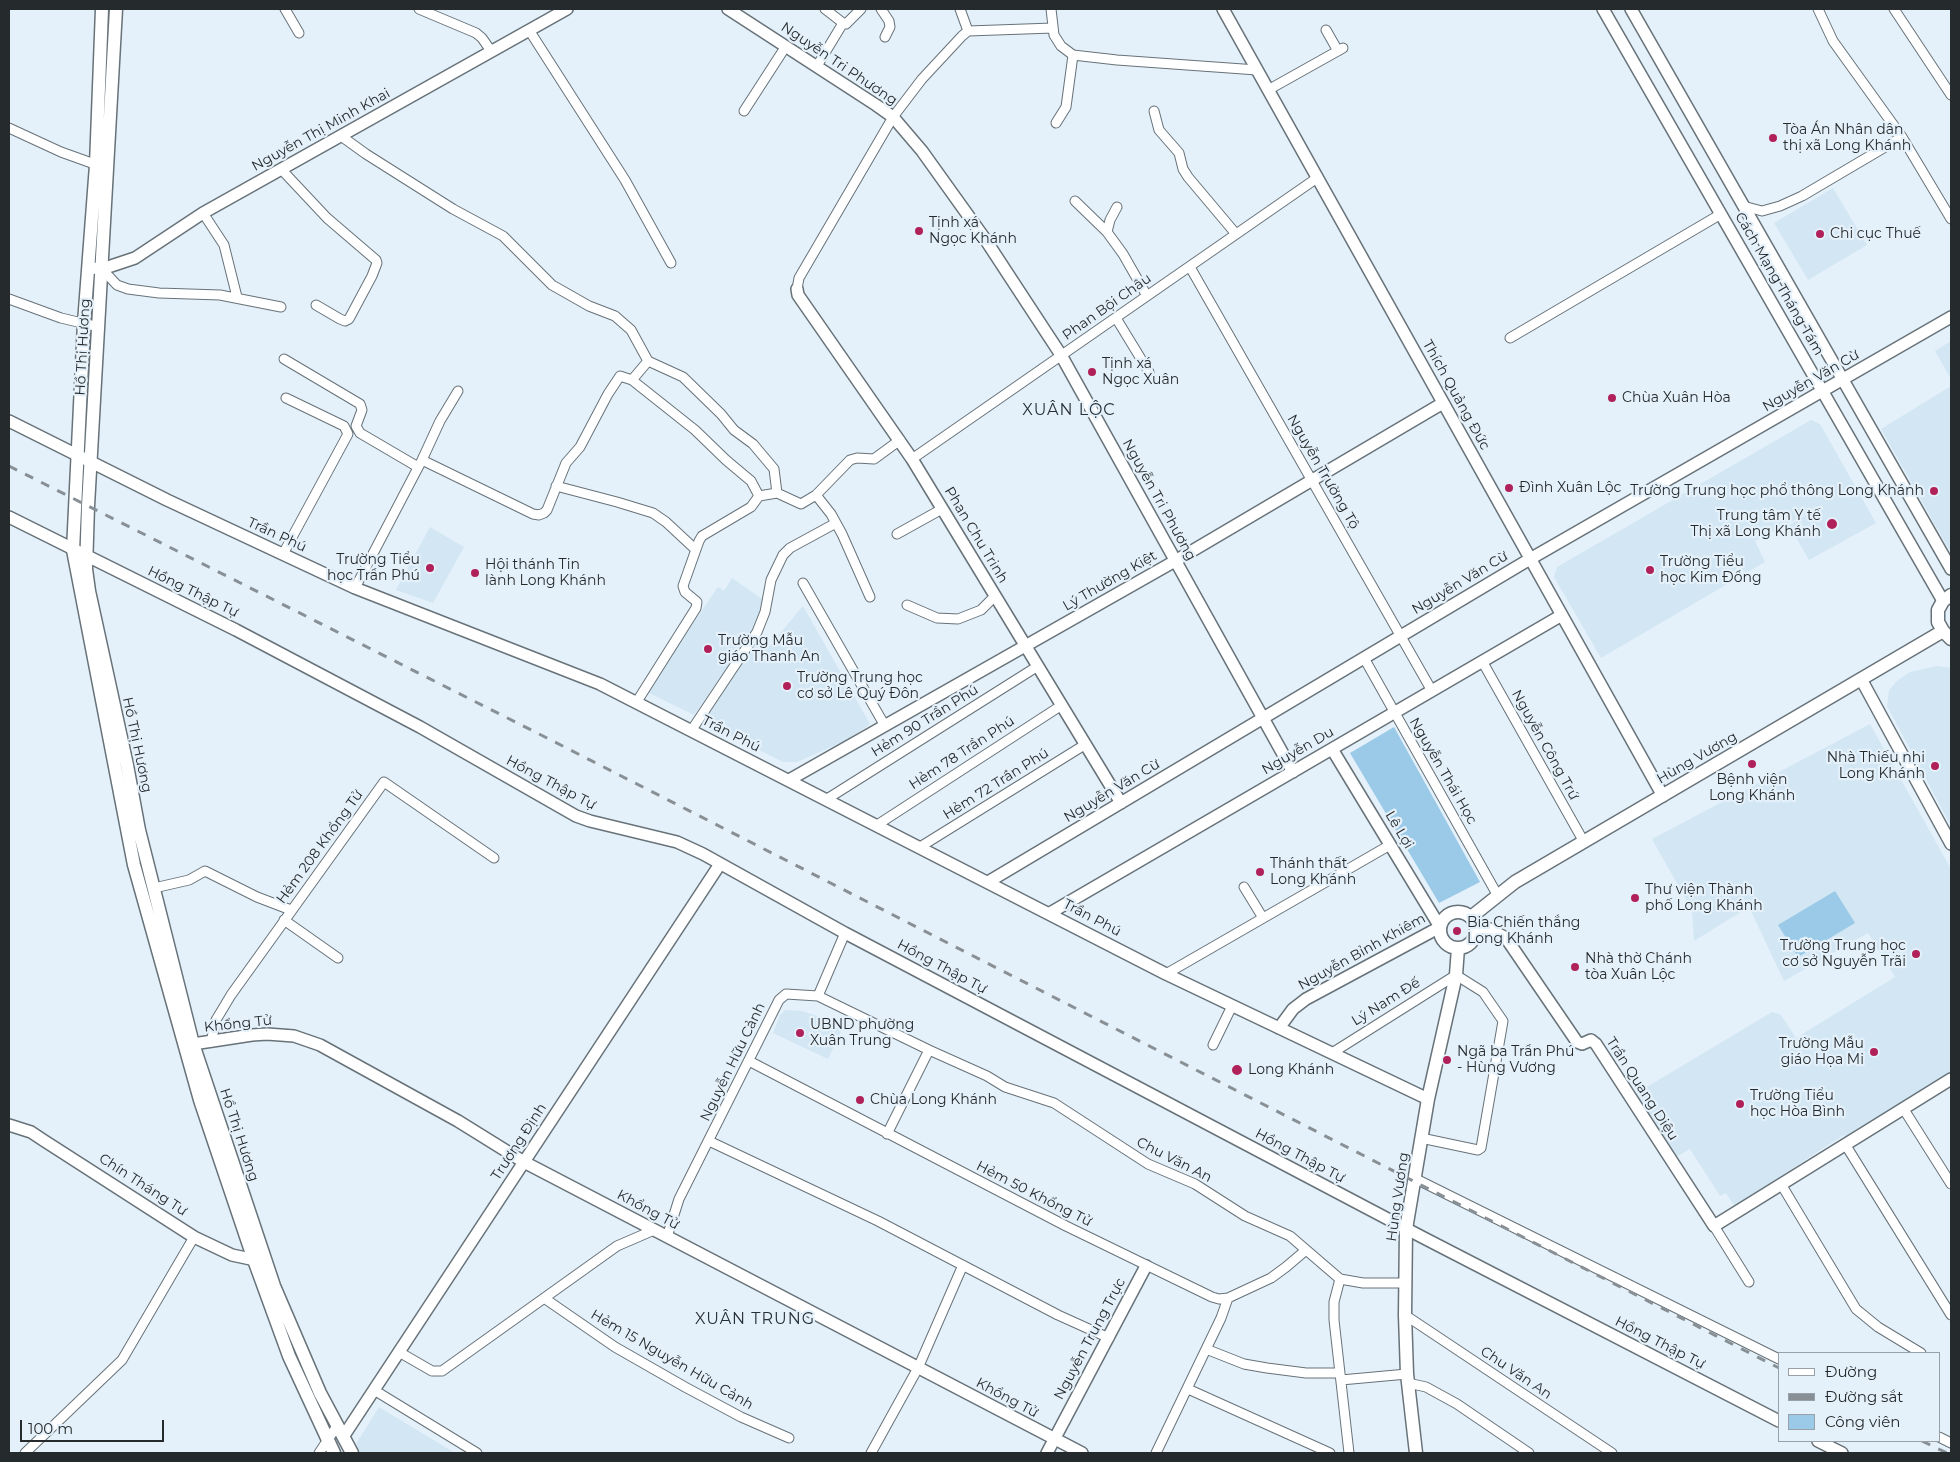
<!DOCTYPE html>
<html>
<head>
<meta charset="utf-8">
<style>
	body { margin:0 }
	#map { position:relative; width:1960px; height:1462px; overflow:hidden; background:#e5f1fa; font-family:Montserrat,sans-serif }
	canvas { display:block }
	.frame { position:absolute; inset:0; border:10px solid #252a2d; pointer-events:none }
	.legend { position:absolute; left:1778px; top:1352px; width:162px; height:90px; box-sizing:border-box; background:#e5f1fa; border:1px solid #98a1a8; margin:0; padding:6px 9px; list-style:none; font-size:15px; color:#252a2d }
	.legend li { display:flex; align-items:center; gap:10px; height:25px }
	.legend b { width:25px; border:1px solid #98a1a8 }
	.scale { position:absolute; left:20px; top:1420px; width:144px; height:22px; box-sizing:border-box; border:2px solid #252a2d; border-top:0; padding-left:6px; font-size:15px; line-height:18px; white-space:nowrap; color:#252a2d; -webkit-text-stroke:4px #e5f1fa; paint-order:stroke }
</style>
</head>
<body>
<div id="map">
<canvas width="1960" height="1462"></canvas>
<div class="frame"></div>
<ul class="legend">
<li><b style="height:6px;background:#fff"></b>Đường</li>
<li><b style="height:6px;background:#889096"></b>Đường sắt</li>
<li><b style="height:14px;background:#9acae8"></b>Công viên</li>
</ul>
<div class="scale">100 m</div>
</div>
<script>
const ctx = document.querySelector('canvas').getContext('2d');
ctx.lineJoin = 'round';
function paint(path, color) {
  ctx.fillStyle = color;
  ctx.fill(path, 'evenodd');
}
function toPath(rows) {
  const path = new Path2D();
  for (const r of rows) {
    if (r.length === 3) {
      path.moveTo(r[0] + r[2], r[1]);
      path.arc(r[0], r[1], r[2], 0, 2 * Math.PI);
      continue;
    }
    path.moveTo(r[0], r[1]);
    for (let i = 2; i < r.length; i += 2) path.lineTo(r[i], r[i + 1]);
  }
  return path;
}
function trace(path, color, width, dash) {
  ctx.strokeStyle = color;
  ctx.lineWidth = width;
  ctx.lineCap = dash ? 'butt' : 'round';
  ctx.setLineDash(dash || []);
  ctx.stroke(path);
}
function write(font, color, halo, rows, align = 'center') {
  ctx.font = font + ' Montserrat,sans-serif';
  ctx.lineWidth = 4.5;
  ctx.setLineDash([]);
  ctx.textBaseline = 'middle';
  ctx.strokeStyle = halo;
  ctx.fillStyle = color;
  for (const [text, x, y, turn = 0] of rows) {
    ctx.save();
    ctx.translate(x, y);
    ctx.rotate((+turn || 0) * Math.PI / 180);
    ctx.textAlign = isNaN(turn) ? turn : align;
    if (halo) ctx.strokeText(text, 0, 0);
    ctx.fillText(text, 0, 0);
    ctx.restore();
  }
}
const built = toPath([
	[1833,188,1867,245,1808,280,1774,223],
	[1951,341,1951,379,1935,351],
	[1951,386,1951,553,1881,429],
	[1811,420,1820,424,1876,523,1809,560,1789,525,1825,504,1755,541,1765,562,1601,658,1554,577,1557,567],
	[430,527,464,547,433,603,396,590],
	[732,578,762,599,759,618,756,626,694,715,643,690,660,672,718,587,724,591],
	[803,606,870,724,845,741,797,762,783,762,703,722,755,642,767,649],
	[1937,666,1951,668,1951,826,1887,706,1889,690,1897,681,1910,672],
	[1870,724,1951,869,1951,1073,1855,1130,1856,1132,1846,1137,1844,1135,1814,1154,1735,1207,1726,1193,1720,1196,1690,1149,1676,1157,1635,1094,1772,1012,1781,1015,1796,1038,1895,977,1868,933,1784,981,1749,907,1694,941,1692,910,1652,839],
	[785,1010,802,1011,844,1025,828,1059,773,1033,780,1015],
	[379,1407,455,1453,361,1453,356,1444]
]);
const green = toPath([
	[1394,727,1480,882,1439,903,1350,753],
	[1835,891,1855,923,1798,957,1778,925]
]);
const street = toPath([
	[285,9,299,33],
	[419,9,476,33,482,38,491,51],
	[825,9,843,23,846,24,861,9],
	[881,9,889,21,890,27,885,37],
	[960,9,968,31],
	[1051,9,1054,35,1061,46,1073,55,1117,60,1257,70],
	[1818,9,1833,41,1902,137,1951,219],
	[1894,9,1951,95],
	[529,30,625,180,671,263],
	[1326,30,1338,51],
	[817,66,843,23],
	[1268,90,1343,48],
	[744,111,786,46],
	[1154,111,1159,130,1179,153,1183,169,1188,177,1236,234],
	[1056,123,1066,107,1073,55],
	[9,128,61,152,100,166],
	[341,136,366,154,453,209,503,236,552,285,589,306,615,316,631,330,648,361,683,377,721,414,734,430,753,444,774,469,777,493,759,496,751,507,702,536,699,541,683,586,685,592,697,602,696,608,636,703],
	[281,169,327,218,376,260,377,263,372,276,349,319,345,321,340,319,316,305],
	[1075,201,1107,232,1123,254,1147,296],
	[1743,206,1762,211,1780,206,1802,196,1902,137],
	[203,213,224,245,237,297],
	[1107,232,1110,220,1117,207],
	[1190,267,1432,691],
	[102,269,117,285,128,289,159,293,220,295,281,307],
	[797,289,799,278,893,117,922,79,962,36,968,31,1053,28],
	[9,299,61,318,99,327],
	[1116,318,1149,372],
	[1510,338,1721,214],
	[284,359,360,404,362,410,356,426,360,433,418,467],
	[632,380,648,361],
	[912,459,1317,178],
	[422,460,440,421,458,391],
	[556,486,617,502,653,513,666,522,695,549],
	[777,493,801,504,816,495,850,460,857,458,874,459,900,440],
	[816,495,831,514,842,534,870,597],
	[897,534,942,509],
	[283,554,348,434,344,426,286,398],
	[803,583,885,726],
	[355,588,422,460,533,514,539,515,544,513,547,510,566,463,580,447,608,394,620,376,632,380,695,430,726,460,751,481,759,496],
	[907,605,937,618,958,619,981,610,995,596],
	[1364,658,1498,896],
	[1482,661,1584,842],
	[691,731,757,632,765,612,771,580,783,555,790,548,836,523],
	[827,799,1038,666],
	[877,825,1062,705],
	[920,847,1086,744],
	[1244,887,1263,918],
	[154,888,189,880,205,871,257,897,291,910],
	[284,920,338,958],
	[1166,974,1390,845],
	[818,996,929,1050,887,1134],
	[211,1042,216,1020,231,995,384,782,494,858],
	[1213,1045,1232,1006],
	[929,1050,987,1076,1005,1087,1054,1103,1148,1164,1195,1184,1245,1216,1290,1236,1340,1279,1363,1283,1405,1283],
	[1332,1053,1456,975,1483,992,1503,1021,1481,1148,1478,1150,1421,1138],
	[749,1061,1066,1226,1212,1297,1219,1299,1228,1298,1271,1278,1286,1267,1306,1250],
	[1903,1108,1951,1184],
	[709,1141,878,1221,1058,1315,1109,1338],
	[1845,1144,1951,1315],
	[1414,1178,1779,1359],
	[1781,1184,1856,1309,1878,1327,1921,1353],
	[1714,1226,1749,1282],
	[667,1237,679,1199,779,1000,786,994,818,996,845,933],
	[1340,1279,1334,1302,1334,1320,1349,1453],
	[544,1298,615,1347,685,1387,741,1417,789,1438],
	[1405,1315,1612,1453],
	[1206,1349,1244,1364,1267,1368,1306,1373,1340,1373],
	[399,1352,432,1371,442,1371,617,1246,654,1230],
	[1341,1380,1407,1374],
	[1408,1383,1426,1387,1457,1404,1529,1453],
	[1188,1389,1330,1453],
	[374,1390,477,1453],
	[1939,1437,1951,1443],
	[25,1453,122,1360,194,1237],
	[319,1453,337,1426],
	[871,1453,918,1368,963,1265],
	[1156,1453,1221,1318,1228,1298]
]);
const secondary = toPath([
	[728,9,876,105,893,117,922,151,985,239,1061,355,1293,772],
	[1223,9,1663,796],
	[1603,9,1943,601],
	[1631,9,1951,569],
	[92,268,102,269,135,258,203,213,567,9],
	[797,289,798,295,912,459,1121,803],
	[9,421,167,500,355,588,600,684,1166,974,1428,1099],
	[9,517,236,630,420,727,576,816,590,821,677,842,703,854,845,933,1422,1237,1779,1421],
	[1861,679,1951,844],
	[789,780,1175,561,1443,403],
	[988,882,1530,559,1951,317],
	[1050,913,1562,615],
	[1476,927,1490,929,1506,938,1577,1042,1582,1044,1591,1040,1596,1044,1714,1226,1951,1079],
	[1279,1028,1293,1009,1306,999,1440,927,1332,749],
	[193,1044,252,1035,267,1034,294,1036,320,1045,458,1121,524,1162,1082,1453],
	[9,1125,31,1132,43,1140,194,1237,232,1255,260,1261],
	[343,1437,720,864],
	[1818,1441,1842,1453],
	[1047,1453,1146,1266]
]);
const primary = toPath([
	[102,9,96,165,84,323,73,550,134,865,200,1100,254,1260,289,1356,334,1453],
	[116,9,88,506,86,569,89,591,127,765,139,830,193,1044,274,1286,320,1393,352,1453],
	[1951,595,1943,601,1938,610,1938,622,1943,631,1951,639],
	[1458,930,18],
	[1471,917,1515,882,1943,631],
	[1416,1453,1407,1374,1405,1315,1406,1229,1428,1099,1456,975,1458,948]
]);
const rail = toPath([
	[9,466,545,737,1779,1368],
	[1922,1441,1947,1453]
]);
const markers = [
	[1773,138,5,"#b02159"],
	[919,231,5,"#b02159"],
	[1820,234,5,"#b02159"],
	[1092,372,5,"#b02159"],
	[1612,398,5,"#b02159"],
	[1509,488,5,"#b02159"],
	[1934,491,5,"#b02159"],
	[1832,524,6,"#b02159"],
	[430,568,5,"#b02159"],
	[1650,570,5,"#b02159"],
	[475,573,5,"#b02159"],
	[708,649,5,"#b02159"],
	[787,686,5,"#b02159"],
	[1752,764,5,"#b02159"],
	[1935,766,5,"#b02159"],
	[1260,872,5,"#b02159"],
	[1635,898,5,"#b02159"],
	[1457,931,5,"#b02159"],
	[1916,954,5,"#b02159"],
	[1575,967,5,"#b02159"],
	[800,1033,5,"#b02159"],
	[1874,1052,5,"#b02159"],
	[1447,1060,5,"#b02159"],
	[1237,1070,6,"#b02159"],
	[860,1100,5,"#b02159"],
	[1740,1104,5,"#b02159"]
];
const streetNames = [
	["Nguyễn Tri Phương",839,64,34],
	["Nguyễn Thị Minh Khai",321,130,-29],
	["Cách Mạng Tháng Tám",1779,284,60],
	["Phan Bội Châu",1107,307,-35],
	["Hồ Thị Hương",83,347,-87],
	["Nguyễn Văn Cừ",1811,381,-30],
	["Thích Quảng Đức",1456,395,61],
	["Nguyễn Trường Tộ",1323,472,60],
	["Nguyễn Tri Phương",1159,500,61],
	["Trần Phú",277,535,25],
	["Phan Chu Trinh",976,535,59],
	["Lý Thường Kiệt",1110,581,-30],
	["Nguyễn Văn Cừ",1460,583,-31],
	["Hồng Thập Tự",193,592,26],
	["Hẻm 90 Trần Phú",925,721,-32],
	["Trần Phú",731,734,27],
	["Hồ Thị Hương",137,745,78],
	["Nguyễn Công Trứ",1545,745,61],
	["Nguyễn Du",1298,751,-30],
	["Hẻm 78 Trần Phú",962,753,-33],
	["Hùng Vương",1697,758,-30],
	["Nguyễn Thái Học",1443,771,60],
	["Hồng Thập Tự",551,783,28],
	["Hẻm 72 Trần Phú",996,784,-32],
	["Nguyễn Văn Cừ",1112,791,-31],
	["Lê Lợi",1399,830,59],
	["Hẻm 208 Khổng Tử",320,847,-54],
	["Trần Phú",1092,918,28],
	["Nguyễn Bỉnh Khiêm",1362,952,-29],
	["Hồng Thập Tự",942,967,28],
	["Lý Nam Đế",1386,1002,-32],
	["Khổng Tử",238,1024,-6],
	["Nguyễn Hữu Cảnh",733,1062,-64],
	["Trần Quang Diệu",1642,1089,57],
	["Hồ Thị Hương",239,1135,72],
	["Trương Định",519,1142,-57],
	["Hồng Thập Tự",1300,1156,28],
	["Chu Văn An",1174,1160,27],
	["Chín Tháng Tư",143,1185,33],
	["Hẻm 50 Khổng Tử",1034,1194,27],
	["Hùng Vương",1398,1197,-82],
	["Khổng Tử",648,1210,28],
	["Nguyễn Trung Trực",1090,1339,-62],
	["Hồng Thập Tự",1660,1343,27],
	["Hẻm 15 Nguyễn Hữu Cảnh",672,1360,30],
	["Chu Văn An",1516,1373,34],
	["Khổng Tử",1007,1398,28]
];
const poiNames = [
	["Tòa Án Nhân dân",1783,130],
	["thị xã Long Khánh",1783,146],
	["Tịnh xá",929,223],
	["Ngọc Khánh",929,239],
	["Chi cục Thuế",1830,234],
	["Tịnh xá",1102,364],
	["Ngọc Xuân",1102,380],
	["Chùa Xuân Hòa",1622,398],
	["Đình Xuân Lộc",1519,488],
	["Trường Trung học phổ thông Long Khánh",1924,491,"right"],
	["Trung tâm Y tế",1821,516,"right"],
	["Thị xã Long Khánh",1821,532,"right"],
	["Trường Tiểu",420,560,"right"],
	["học Trần Phú",420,576,"right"],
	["Trường Tiểu",1660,562],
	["học Kim Đồng",1660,578],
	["Hội thánh Tin",485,565],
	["lành Long Khánh",485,581],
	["Trường Mẫu",718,641],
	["giáo Thanh An",718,657],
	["Trường Trung học",797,678],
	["cơ sở Lê Quý Đôn",797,694],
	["Nhà Thiếu nhi",1925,758,"right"],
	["Long Khánh",1925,774,"right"],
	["Bệnh viện",1752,780,"center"],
	["Long Khánh",1752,796,"center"],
	["Thánh thất",1270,864],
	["Long Khánh",1270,880],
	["Thư viện Thành",1645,890],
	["phố Long Khánh",1645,906],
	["Bia Chiến thắng",1467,923],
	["Long Khánh",1467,939],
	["Trường Trung học",1906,946,"right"],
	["cơ sở Nguyễn Trãi",1906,962,"right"],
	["Nhà thờ Chánh",1585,959],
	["tòa Xuân Lộc",1585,975],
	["UBND phường",810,1025],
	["Xuân Trung",810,1041],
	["Trường Mẫu",1864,1044,"right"],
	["giáo Họa Mi",1864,1060,"right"],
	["Ngã ba Trần Phú",1457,1052],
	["- Hùng Vương",1457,1068],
	["Long Khánh",1248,1070],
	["Trường Tiểu",1750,1096],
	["học Hòa Bình",1750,1112],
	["Chùa Long Khánh",870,1100]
];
const quarterNames = [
	["XUÂN LỘC",1069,410],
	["XUÂN TRUNG",755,1319]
];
paint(built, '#d2e6f3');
paint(green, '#9acae8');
trace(street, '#677279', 11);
trace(secondary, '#677279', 14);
trace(primary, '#677279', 15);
trace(street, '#fff', 9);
trace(secondary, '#fff', 11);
trace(primary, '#fff', 12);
trace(rail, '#889096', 3, [9, 9]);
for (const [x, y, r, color] of markers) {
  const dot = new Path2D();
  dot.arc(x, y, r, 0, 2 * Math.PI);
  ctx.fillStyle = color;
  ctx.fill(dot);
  trace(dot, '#e5f1fa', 2);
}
write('14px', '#252a2d', '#e5f1fa', streetNames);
write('14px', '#252a2d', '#e5f1fa', poiNames, 'left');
ctx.letterSpacing = '1px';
write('16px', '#263036', '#e5f1fa', quarterNames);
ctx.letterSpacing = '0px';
</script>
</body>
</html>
